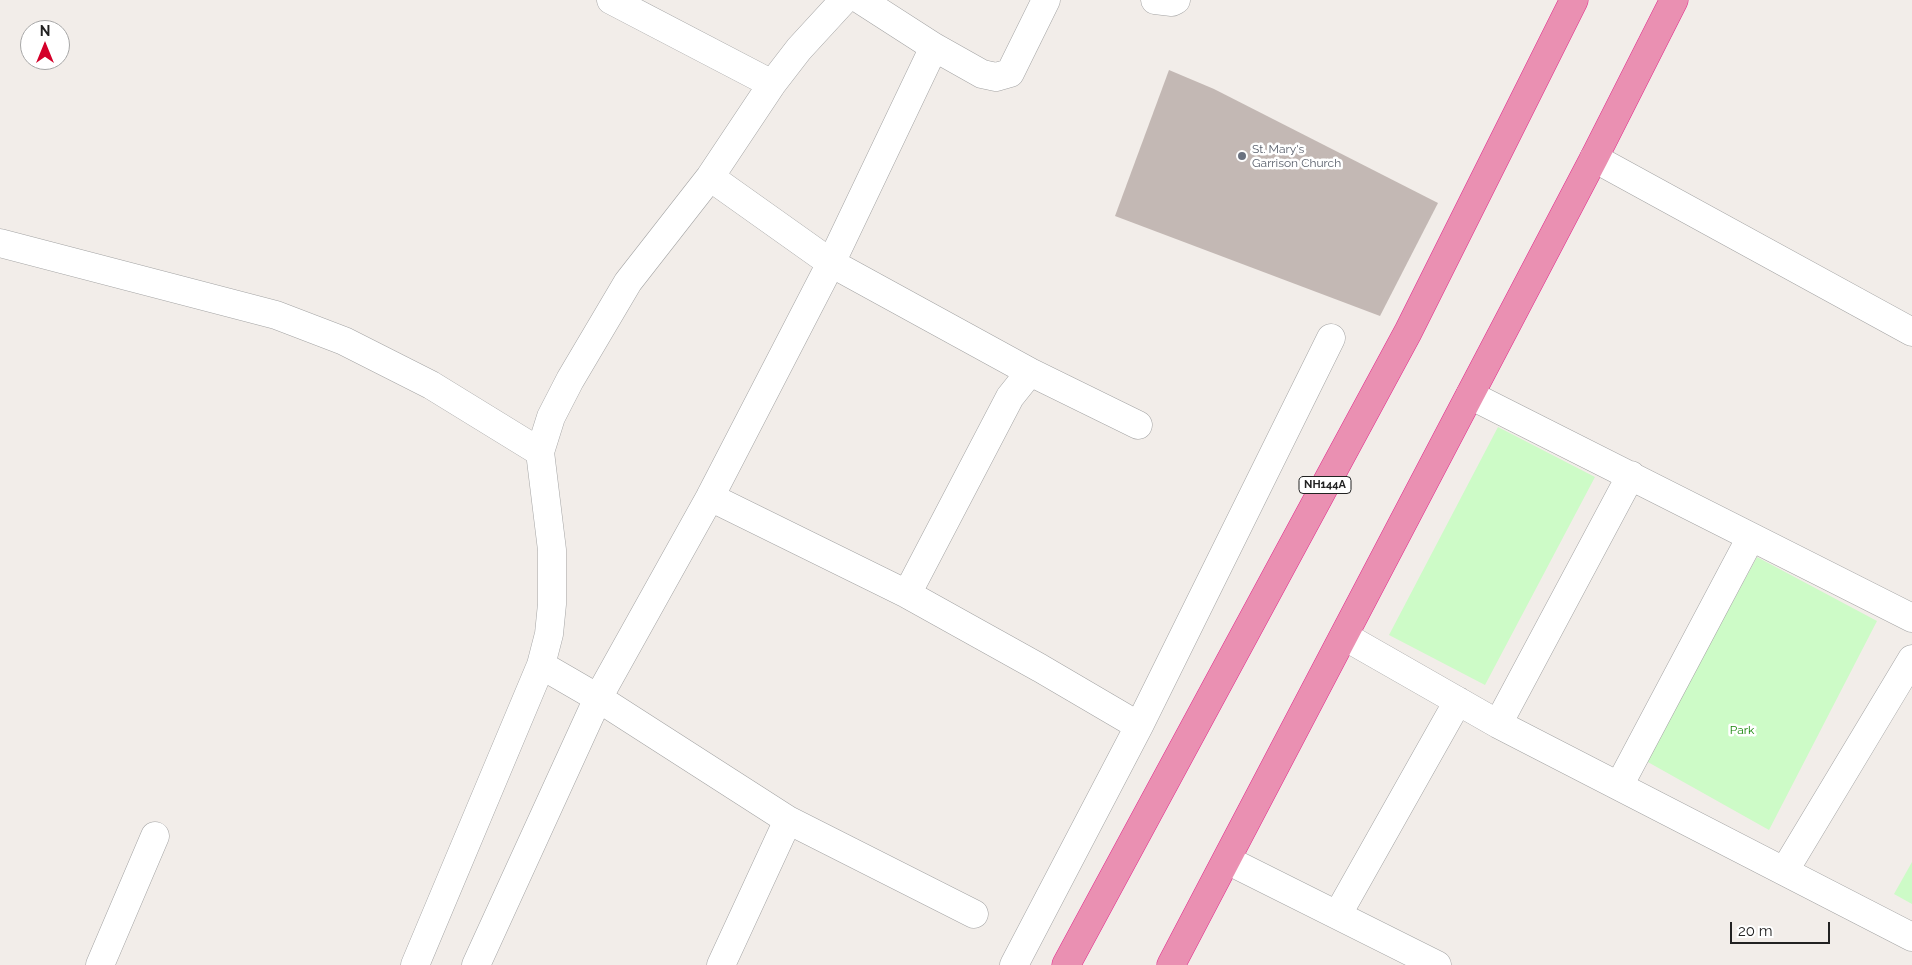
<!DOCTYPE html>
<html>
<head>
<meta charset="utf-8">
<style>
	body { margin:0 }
	#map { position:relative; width:1912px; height:965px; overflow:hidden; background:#f2ede9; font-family:Raleway,sans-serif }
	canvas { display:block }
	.north { position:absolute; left:20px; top:20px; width:50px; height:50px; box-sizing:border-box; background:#fff; border:1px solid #a7a7a7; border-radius:50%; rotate:0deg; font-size:14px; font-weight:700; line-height:20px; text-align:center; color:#222 }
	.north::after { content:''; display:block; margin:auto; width:18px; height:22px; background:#d4002a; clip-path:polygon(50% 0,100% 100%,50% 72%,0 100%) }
	.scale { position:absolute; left:1730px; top:922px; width:100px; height:22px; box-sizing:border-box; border:2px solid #222; border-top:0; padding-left:6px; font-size:15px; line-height:18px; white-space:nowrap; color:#222; -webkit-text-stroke:4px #fff; paint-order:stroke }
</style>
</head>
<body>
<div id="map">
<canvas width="1912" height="965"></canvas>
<div class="north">N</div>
<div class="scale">20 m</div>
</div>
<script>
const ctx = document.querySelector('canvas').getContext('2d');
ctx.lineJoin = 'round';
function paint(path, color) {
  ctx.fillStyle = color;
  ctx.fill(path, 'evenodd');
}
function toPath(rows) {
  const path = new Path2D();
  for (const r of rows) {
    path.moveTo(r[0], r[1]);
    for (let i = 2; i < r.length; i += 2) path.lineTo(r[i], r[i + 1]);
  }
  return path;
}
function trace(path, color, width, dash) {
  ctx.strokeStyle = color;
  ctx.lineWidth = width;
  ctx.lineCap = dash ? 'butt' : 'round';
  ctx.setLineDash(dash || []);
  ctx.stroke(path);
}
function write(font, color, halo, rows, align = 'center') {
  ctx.font = font + ' Raleway,sans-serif';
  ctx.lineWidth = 5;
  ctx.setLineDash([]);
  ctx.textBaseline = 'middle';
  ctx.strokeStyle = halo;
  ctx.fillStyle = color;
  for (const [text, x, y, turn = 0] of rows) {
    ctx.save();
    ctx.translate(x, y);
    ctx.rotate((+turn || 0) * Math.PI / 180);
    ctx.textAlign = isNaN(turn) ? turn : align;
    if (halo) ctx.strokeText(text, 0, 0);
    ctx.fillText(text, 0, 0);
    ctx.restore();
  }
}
const park = toPath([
	[1498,427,1595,477,1485,685,1389,635],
	[1757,557,1877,621,1769,830,1646,761],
	[1912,862,1912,904,1894,894]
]);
const building = toPath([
	[1169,70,1214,89,1438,203,1380,316,1115,216]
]);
const minor = toPath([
	[611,0,772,84],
	[861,0,934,47,982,74,996,77,1010,73,1046,0],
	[1155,0,1172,2,1176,0],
	[1594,158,1912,332],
	[710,177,831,263,1030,372,1138,425],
	[0,243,276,315,344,341,431,385,540,452],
	[1470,395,1912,618],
	[710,497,907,594,1040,668,1139,726],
	[907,594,1010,397,1030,372],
	[1344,636,1498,724,1912,937],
	[541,665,598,698,788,820,974,914],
	[1498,724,1631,475],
	[1619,786,1751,537],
	[1227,860,1437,965],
	[1785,870,1912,659],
	[1338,914,1458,701],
	[100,965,155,836],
	[415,965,541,665,549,634,552,604,552,550,540,452,551,417,570,380,628,282,710,177,772,84,799,49,844,0],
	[476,965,598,698,710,497,831,263,934,47],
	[721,965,788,820],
	[1014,965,1139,726,1331,338]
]);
const highway = toPath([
	[1066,965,1408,332,1574,0],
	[1171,965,1594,158,1674,0]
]);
const markers = [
	[1242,156,5,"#6b7280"]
];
const shields = [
	[1325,485,52]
];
const shieldNames = [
	["NH144A",1325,485]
];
const worshipNames = [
	["St. Mary's",1252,149],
	["Garrison Church",1252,163]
];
const parkNames = [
	["Park",1742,730]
];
paint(park, '#cdfbc7');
paint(building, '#c3b8b4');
trace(minor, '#a3a3a3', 29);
trace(highway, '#e0268a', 29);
trace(minor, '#fff', 28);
trace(highway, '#ea90b2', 28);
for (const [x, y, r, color] of markers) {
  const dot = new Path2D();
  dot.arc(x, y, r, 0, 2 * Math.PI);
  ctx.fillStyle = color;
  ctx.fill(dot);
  trace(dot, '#fff', 2);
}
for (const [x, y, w] of shields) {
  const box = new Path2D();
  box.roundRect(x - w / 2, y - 8.5, w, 17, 4);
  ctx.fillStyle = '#fff';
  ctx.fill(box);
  trace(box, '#222', 1);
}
write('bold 11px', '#222', null, shieldNames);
write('12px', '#5b616d', '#fff', worshipNames, 'left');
write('12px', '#18860a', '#fff', parkNames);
</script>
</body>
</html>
